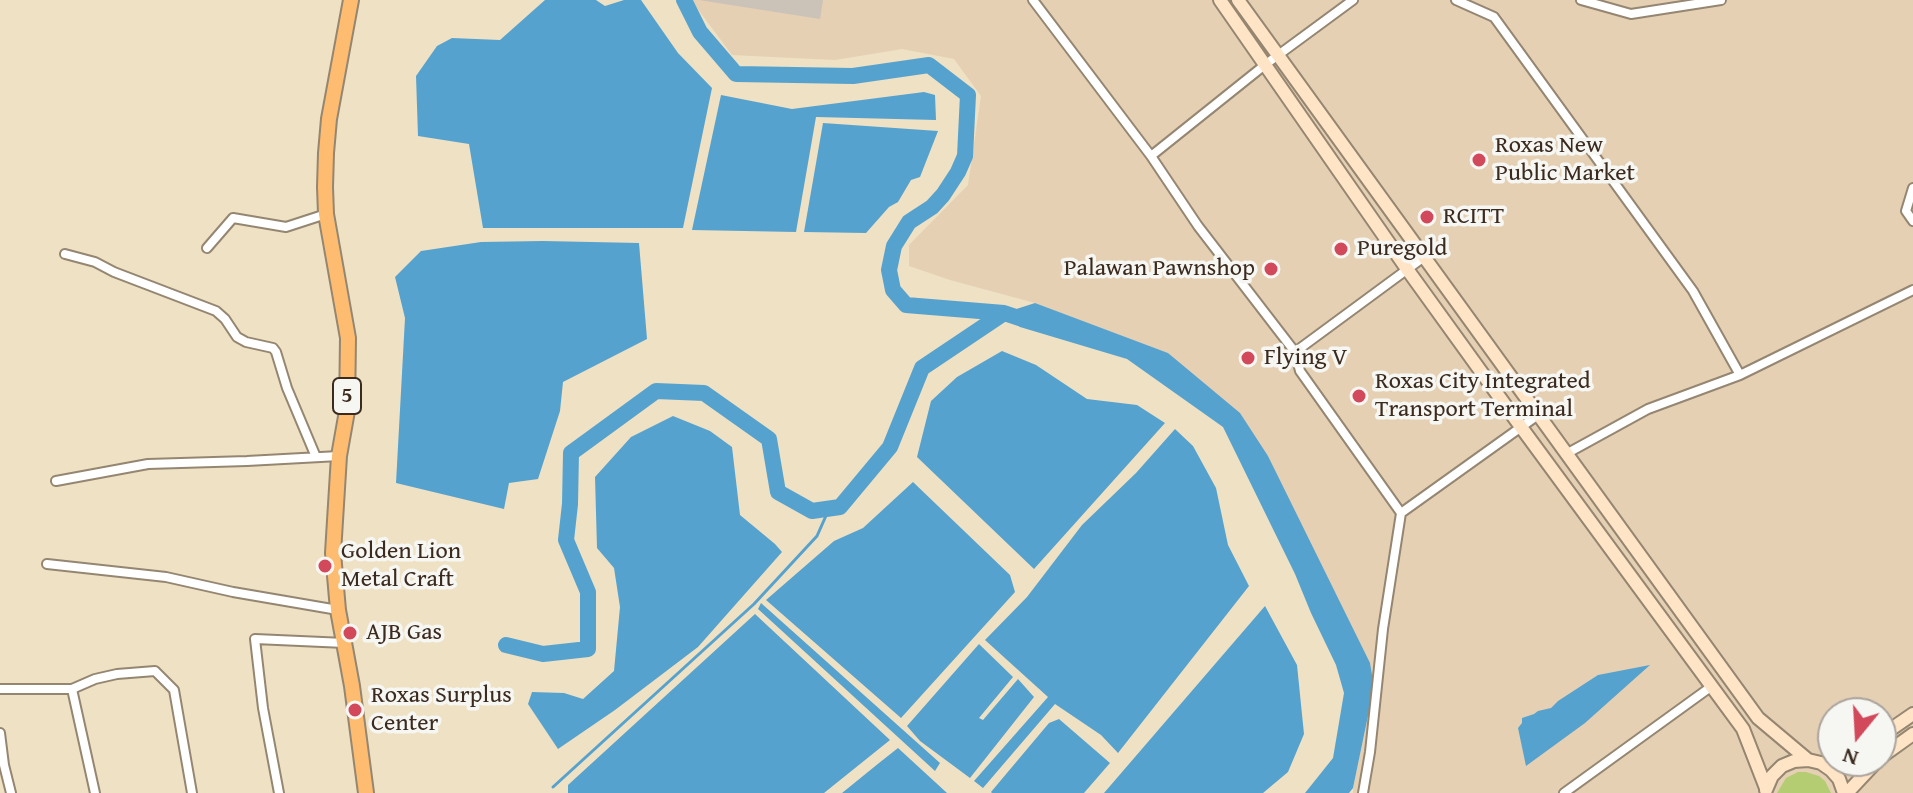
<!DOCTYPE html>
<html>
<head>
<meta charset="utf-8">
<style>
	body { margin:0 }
	#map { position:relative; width:1913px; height:793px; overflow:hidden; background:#efe1c4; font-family:"Gentium Book Plus",serif }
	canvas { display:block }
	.north { position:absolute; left:1817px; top:697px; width:80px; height:80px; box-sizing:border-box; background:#f6f6f2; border:2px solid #aba49d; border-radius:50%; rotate:198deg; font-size:22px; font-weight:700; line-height:32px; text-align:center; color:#3b2a1e }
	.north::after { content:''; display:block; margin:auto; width:28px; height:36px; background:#d1495b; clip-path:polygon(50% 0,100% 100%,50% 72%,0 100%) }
</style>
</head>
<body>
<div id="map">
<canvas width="1913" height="793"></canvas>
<div class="north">N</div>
</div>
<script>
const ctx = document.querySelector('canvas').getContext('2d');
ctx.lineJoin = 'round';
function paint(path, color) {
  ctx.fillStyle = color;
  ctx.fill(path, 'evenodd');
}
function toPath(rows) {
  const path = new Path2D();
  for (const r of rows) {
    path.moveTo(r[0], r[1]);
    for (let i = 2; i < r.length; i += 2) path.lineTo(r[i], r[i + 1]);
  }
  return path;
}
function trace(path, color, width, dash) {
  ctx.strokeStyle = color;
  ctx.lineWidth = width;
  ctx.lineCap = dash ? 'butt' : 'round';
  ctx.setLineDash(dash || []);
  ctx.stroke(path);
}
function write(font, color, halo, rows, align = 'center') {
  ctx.font = font + ' "Gentium Book Plus",serif';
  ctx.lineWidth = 7;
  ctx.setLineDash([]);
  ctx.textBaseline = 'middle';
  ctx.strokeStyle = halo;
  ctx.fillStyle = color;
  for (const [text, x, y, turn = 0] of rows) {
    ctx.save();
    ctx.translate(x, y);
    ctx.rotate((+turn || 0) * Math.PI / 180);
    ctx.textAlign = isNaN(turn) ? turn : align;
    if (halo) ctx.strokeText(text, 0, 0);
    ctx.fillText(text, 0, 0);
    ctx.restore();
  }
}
const built = toPath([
	[691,0,1913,0,1913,793,1353,793,1353,788,1374,687,1268,456,1168,353,1035,303,950,280,909,266,909,245,968,185,981,96,954,59,902,49,835,60,732,55],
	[1833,713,1881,713,1881,761,1833,761]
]);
const industrial = toPath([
	[699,0,823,0,820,19]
]);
const green = toPath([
	[1798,772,1806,772,1819,776,1825,781,1831,793,1777,793,1786,778]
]);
const water = toPath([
	[545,0,596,0,605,6,624,0,641,0,678,53,712,88,683,228,483,228,469,144,418,136,416,76,437,46,452,38,500,40],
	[924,92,935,95,936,120,816,117,796,232,692,230,721,95,792,109],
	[823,123,938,131,920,177,911,180,898,202,889,207,866,233,804,232],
	[543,241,639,243,647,339,563,382,560,411,538,479,509,483,504,509,396,483,405,318,395,277,421,251,481,242],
	[1035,303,1168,353,1240,413,1268,456,1370,663,1374,687,1353,788,1349,793,1305,793,1333,758,1344,693,1336,665,1311,613,1295,574,1223,427,1127,359,1020,327,1004,313],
	[1002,351,1036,365,1087,399,1137,405,1165,423,1034,569,917,457,931,401,957,377],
	[673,416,710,431,732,447,740,515,775,544,782,552,698,647,615,710,558,749,528,704,532,692,564,693,583,699,614,671,620,607,614,568,597,548,595,477,631,437],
	[1175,429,1193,446,1216,488,1228,545,1249,586,1118,753,1101,735,1055,704,983,788,974,781,1048,697,985,640,1027,597,1082,525,1136,473],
	[913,482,1010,575,1015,592,901,718,766,600,834,541,863,528],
	[761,603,940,763,935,771,758,609],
	[1265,606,1297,665,1304,734,1288,772,1263,793,1104,793],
	[755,614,890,740,824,793,568,793,568,785],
	[979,644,1013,677,979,718,983,720,1018,679,1034,697,970,778,920,741,907,726],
	[1650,665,1585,723,1526,766,1518,728,1522,723,1522,718,1534,714,1538,711,1551,708,1558,701,1598,675],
	[1059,719,1110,763,1084,793,992,793,991,792,1049,723],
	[898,748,947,793,842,793,879,763]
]);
const stream = toPath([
	[553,787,754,604,817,536,829,509]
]);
const river = toPath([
	[684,0,700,32,736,74,853,76,929,65,968,95,965,156,958,172,943,195,932,207,909,222,894,246,889,270,893,290,906,305,1004,313,1022,319],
	[506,645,543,654,588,649,588,592,566,540,570,504,571,453,656,391,704,393,769,439,778,492,812,511,840,507,890,447,922,368,1004,313]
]);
const street = toPath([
	[1033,0,1151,156,1198,226,1295,352,1300,371,1401,513],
	[1456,0,1494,17,1693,291,1740,375],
	[1581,0,1631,14,1721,0],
	[1151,156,1266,64,1353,0],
	[1913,188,1906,211,1913,221],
	[207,248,233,218,286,227,326,214],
	[65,254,95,262,114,272,216,311,225,319,237,337,246,342,273,348,276,352,287,388,316,457],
	[1295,352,1424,257],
	[1566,454,1648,409,1740,375,1913,290],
	[56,481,148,464,247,461,339,456],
	[47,564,166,577,233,592,338,610],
	[0,689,72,689,95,679,117,674,155,671,174,690,192,793],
	[72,689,95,793],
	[0,733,4,765,11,793],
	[279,793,263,708,255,639,345,643],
	[1363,793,1370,752,1383,629,1401,513,1538,415],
	[1564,793,1712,686]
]);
const secondary = toPath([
	[1220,0,1407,269,1521,427,1743,729,1766,788],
	[1238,0,1758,718,1808,760],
	[1881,736,1913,714],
	[1881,757,1913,734],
	[1766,790,1772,776,1782,766,1794,761,1808,760,1821,763,1831,770,1839,779,1844,793],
	[1847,793,1877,761]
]);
const highway = toPath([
	[351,0,329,119,326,153,325,187,326,214,348,338,347,411,339,456,333,553,338,610,352,686,366,793]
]);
const markers = [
	[1479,160,8,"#d1495b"],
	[1427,217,8,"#d1495b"],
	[1341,249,8,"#d1495b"],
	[1271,269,8,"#d1495b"],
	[1248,358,8,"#d1495b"],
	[1359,396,8,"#d1495b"],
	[325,566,8,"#d1495b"],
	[350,633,8,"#d1495b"],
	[355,710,8,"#d1495b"]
];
const shields = [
	[347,396,28]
];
const shieldNames = [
	["5",347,396]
];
const poiNames = [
	["Roxas New",1495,146],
	["Public Market",1495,174],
	["RCITT",1443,217],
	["Puregold",1357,249],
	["Palawan Pawnshop",1255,269,"right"],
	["Flying V",1264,358],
	["Roxas City Integrated",1375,382],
	["Transport Terminal",1375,410],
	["Golden Lion",341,552],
	["Metal Craft",341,580],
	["AJB Gas",366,633],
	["Roxas Surplus",371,696],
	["Center",371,724]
];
paint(built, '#e5d0b4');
paint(industrial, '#cbc2b8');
paint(green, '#b4cd73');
paint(water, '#56a2ce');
trace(stream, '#56a2ce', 3);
trace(river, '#56a2ce', 16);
trace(street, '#958671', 12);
trace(secondary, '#958671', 16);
trace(highway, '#958671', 18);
trace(street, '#fff', 8);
trace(secondary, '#ffe4c6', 12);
trace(highway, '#febc70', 14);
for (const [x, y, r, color] of markers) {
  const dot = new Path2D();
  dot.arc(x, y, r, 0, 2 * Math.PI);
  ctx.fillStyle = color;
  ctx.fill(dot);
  trace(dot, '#f6f6f2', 3);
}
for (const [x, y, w] of shields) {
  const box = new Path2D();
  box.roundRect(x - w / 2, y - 18, w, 36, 6);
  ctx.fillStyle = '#f6f6f2';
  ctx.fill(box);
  trace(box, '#3b2a1e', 2);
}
write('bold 22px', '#3b2a1e', null, shieldNames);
write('24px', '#3b2a1e', '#f6f6f2', poiNames, 'left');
</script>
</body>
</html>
